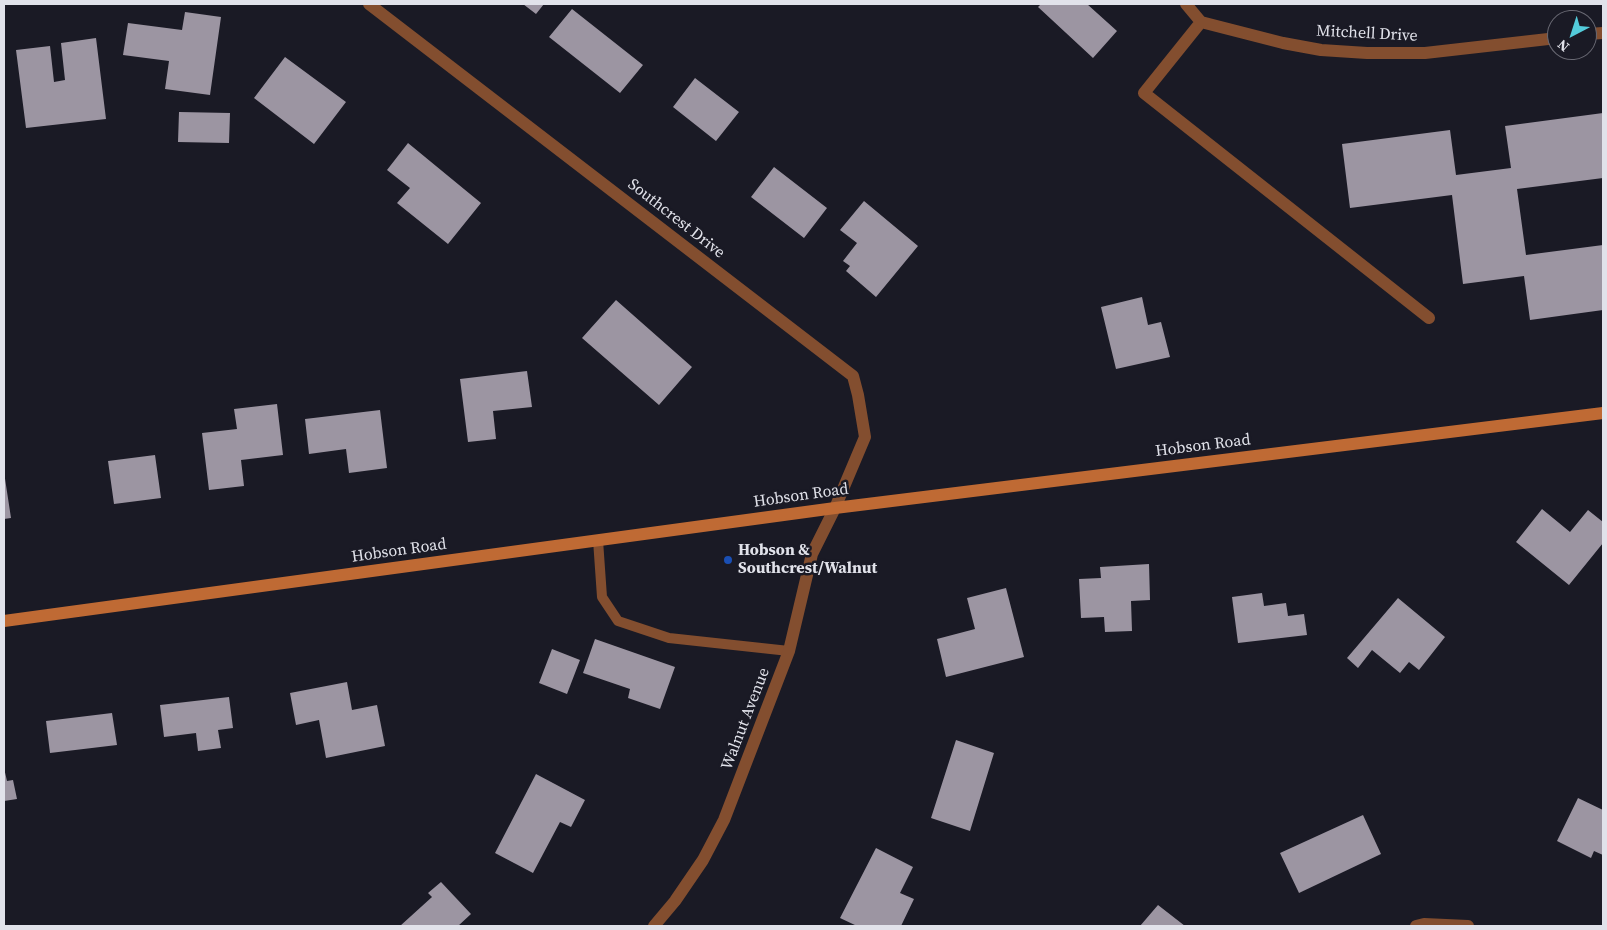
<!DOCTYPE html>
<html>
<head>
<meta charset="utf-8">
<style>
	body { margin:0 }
	#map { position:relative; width:1607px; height:930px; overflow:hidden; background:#1a1a25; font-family:"Source Serif 4",serif }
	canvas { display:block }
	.frame { position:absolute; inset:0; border:5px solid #e1e2ea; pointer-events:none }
	.north { position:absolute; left:1547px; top:10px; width:50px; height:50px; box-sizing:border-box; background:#1a1a25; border:1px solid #6a6a74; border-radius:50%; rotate:220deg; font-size:14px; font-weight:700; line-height:20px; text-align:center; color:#e1e2ea }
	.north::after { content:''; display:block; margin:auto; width:18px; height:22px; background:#53cbda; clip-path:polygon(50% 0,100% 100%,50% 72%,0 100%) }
</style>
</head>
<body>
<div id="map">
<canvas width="1607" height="930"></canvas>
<div class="frame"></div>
<div class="north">N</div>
</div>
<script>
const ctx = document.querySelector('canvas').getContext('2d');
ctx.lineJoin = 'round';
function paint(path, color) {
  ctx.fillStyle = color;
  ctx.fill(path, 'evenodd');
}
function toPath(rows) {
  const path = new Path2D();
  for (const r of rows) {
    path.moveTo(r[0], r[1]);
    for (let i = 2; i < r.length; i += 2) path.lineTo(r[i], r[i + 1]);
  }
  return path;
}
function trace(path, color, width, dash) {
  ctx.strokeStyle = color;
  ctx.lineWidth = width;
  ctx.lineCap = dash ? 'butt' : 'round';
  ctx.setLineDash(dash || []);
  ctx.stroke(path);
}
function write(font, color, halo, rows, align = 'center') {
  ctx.font = font + ' "Source Serif 4",serif';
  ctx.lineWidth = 5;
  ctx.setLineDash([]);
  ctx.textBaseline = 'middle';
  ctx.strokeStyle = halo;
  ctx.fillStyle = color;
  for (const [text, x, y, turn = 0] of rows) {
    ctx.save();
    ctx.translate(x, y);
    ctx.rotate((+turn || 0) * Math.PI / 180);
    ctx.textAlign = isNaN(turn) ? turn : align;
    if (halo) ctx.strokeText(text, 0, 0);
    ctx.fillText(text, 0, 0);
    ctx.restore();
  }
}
const building = toPath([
	[523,4,544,4,536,14],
	[1041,4,1087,4,1117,31,1093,58,1038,7],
	[572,9,643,65,620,93,549,37],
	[185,12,221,17,210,95,165,89,169,61,123,55,128,23,182,30],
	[96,38,106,119,26,128,16,50,50,46,54,82,65,80,61,43],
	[285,57,346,102,314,144,254,98],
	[695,78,739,112,716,141,673,107],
	[179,112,230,113,229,143,178,142],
	[1603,113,1603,178,1517,189,1526,255,1603,245,1603,310,1530,320,1524,276,1463,284,1452,195,1350,208,1342,144,1450,130,1456,175,1511,168,1505,126],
	[408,143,481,203,448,244,397,203,410,188,387,170],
	[774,167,827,208,804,238,751,197],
	[864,201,918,246,876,297,846,271,850,266,843,261,857,243,840,230],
	[1142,297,1148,325,1161,322,1170,357,1116,369,1101,307],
	[616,300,692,367,659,405,582,338],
	[527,371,532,407,493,411,496,439,468,442,460,379],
	[277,404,283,455,241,460,244,486,209,490,202,433,237,429,234,409],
	[380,410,387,468,349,473,346,449,309,454,305,419],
	[155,455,161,498,114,504,108,461],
	[4,472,11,518,4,519],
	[1542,509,1570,532,1588,510,1603,522,1603,543,1569,585,1516,542],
	[1149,564,1150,600,1131,601,1132,631,1105,632,1104,617,1081,618,1079,579,1101,578,1100,567],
	[1006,588,1024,657,946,677,937,639,975,629,967,598],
	[1262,593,1264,606,1286,603,1288,616,1304,614,1307,635,1238,643,1232,597],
	[1398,598,1445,637,1419,670,1409,662,1400,673,1372,650,1358,668,1347,658],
	[595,639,675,667,660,709,628,698,630,689,583,673],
	[552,649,580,660,567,694,539,683],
	[347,682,352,710,377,705,385,746,326,758,319,720,296,725,290,693],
	[229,697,233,728,218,730,221,748,198,751,196,733,164,737,160,705],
	[112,713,117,745,50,753,46,721],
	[956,740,994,753,970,831,931,818],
	[4,768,7,781,13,780,17,799,4,801],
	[536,774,585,800,571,827,560,822,533,873,495,853],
	[1578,798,1603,810,1603,855,1594,851,1591,858,1557,841],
	[1363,815,1381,854,1299,893,1280,853],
	[876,848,913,867,900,893,914,899,901,926,857,926,840,918],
	[441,882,471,914,458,926,400,926,432,897,428,893],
	[1158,905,1185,926,1140,926]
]);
const service = toPath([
	[598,540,602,597,618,621,669,638,789,651]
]);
const minor = toPath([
	[369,4,853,376,858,395,865,437,835,508,812,554,789,651,724,820,703,860,675,901,654,926],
	[1186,4,1201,22,1283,43,1321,50,1367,53,1425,53,1557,38],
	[1201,22,1144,93,1429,318],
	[1587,34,1603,33],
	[1416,926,1424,924,1468,926]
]);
const secondary = toPath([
	[4,621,835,508,1603,413]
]);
const markers = [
	[728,560,5,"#1a4fb4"]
];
const streetNames = [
	["Mitchell Drive",1367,34,3],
	["Southcrest Drive",676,219,38],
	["Hobson Road",1203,446,-7],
	["Hobson Road",801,496,-8],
	["Hobson Road",399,551,-8],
	["Walnut Avenue",746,719,-69]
];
const poiNames = [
	["Hobson &",738,551],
	["Southcrest/Walnut",738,569]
];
paint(building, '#9c95a2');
trace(service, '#834e2f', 10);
trace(minor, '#834e2f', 12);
trace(secondary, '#bf6a34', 12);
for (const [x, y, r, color] of markers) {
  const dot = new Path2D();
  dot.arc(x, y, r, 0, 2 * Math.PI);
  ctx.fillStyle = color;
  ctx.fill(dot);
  trace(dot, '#1a1a25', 2);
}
write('16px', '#e1e2ea', '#1a1a25', streetNames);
write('bold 16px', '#e1e2ea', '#1a1a25', poiNames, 'left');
</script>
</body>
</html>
